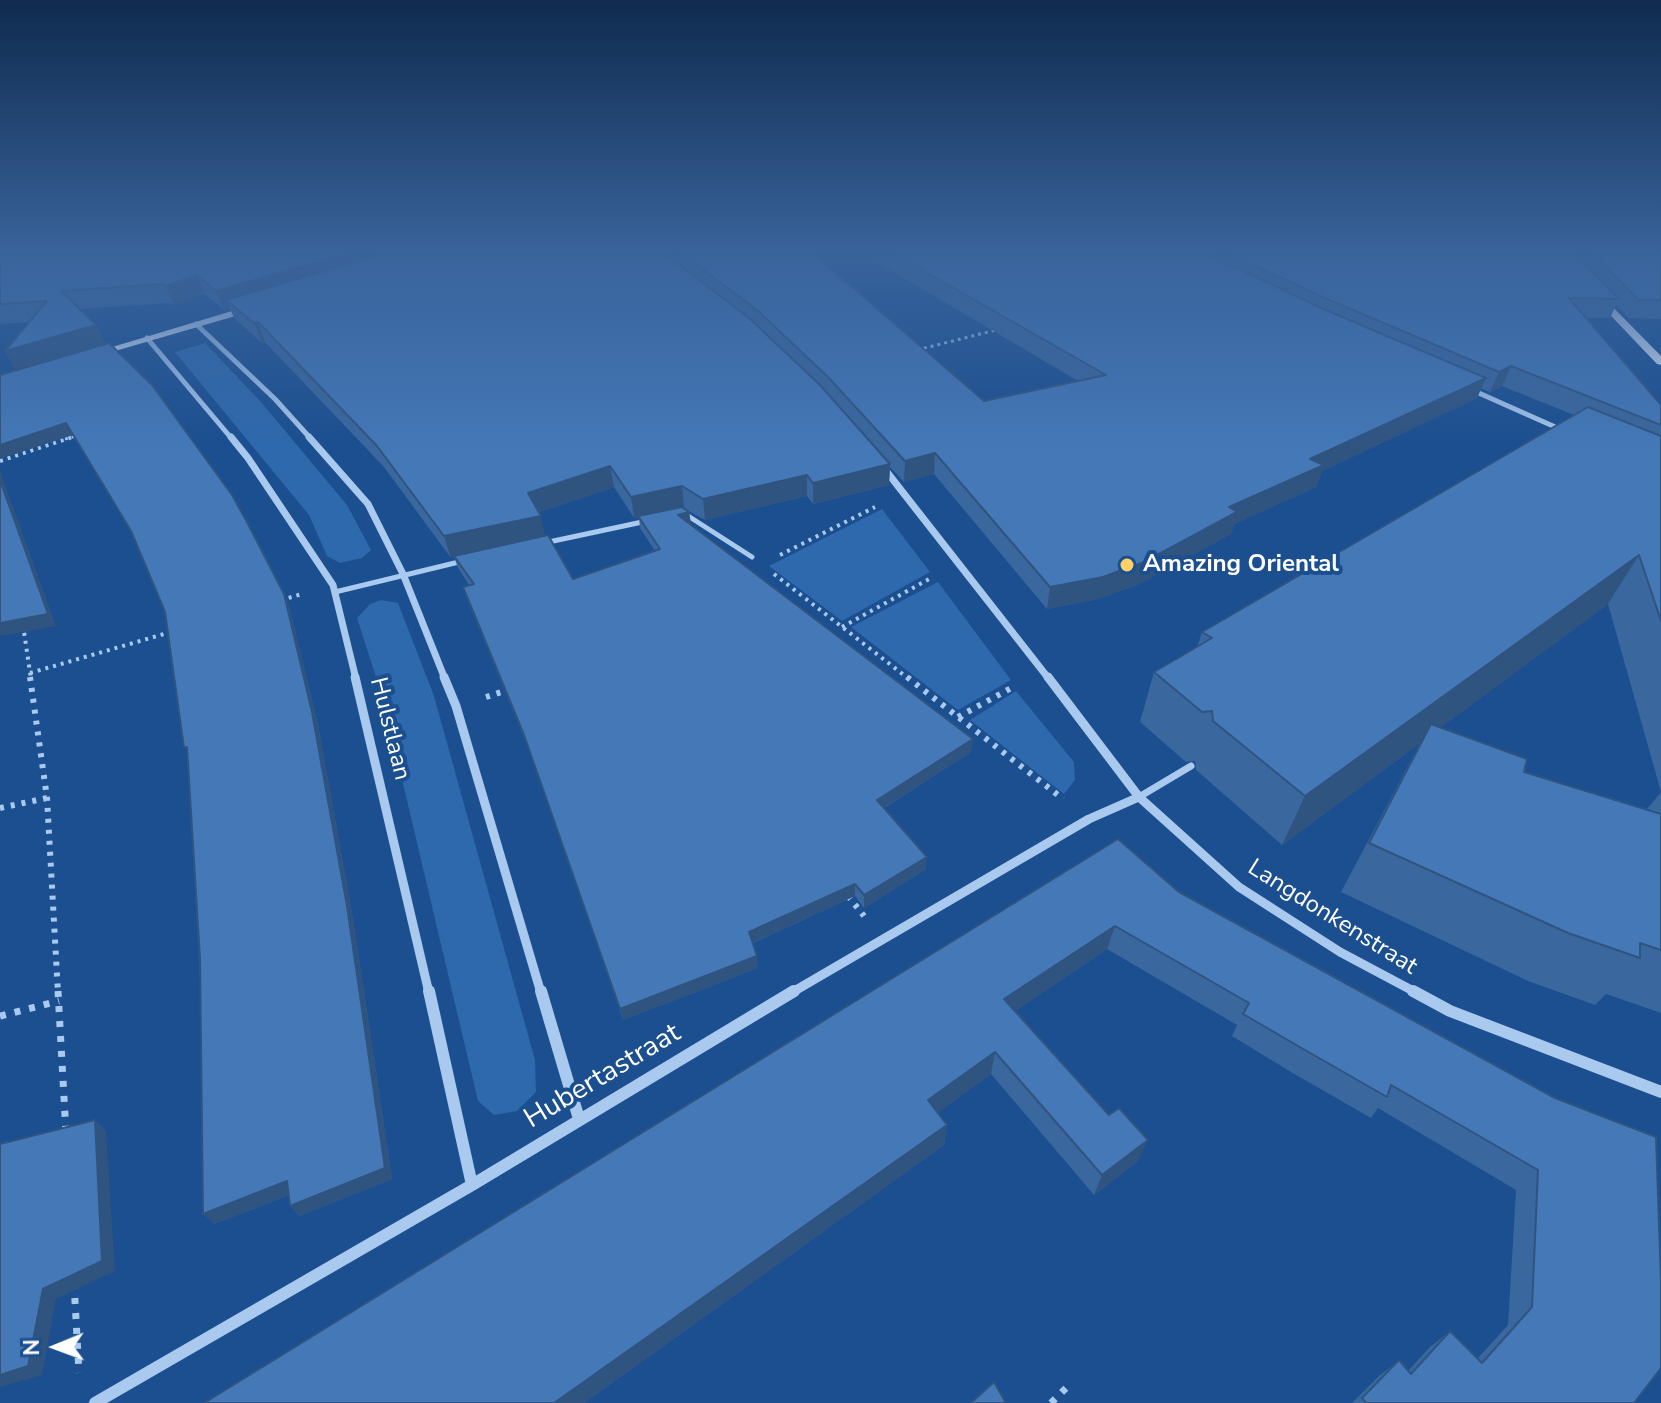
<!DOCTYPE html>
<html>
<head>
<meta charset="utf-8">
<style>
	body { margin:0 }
	#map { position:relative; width:1661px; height:1403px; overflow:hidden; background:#1b4f8f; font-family:"Nunito Sans",sans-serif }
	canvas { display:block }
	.north { position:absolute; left:16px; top:1307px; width:80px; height:80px; -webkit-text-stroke:6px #1b4f8f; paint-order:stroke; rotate:269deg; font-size:22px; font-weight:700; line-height:32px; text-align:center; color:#fff }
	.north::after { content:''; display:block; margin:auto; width:28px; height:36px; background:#fff; clip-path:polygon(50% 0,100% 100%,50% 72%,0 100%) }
</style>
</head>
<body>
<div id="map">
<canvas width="1661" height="1403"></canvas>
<div class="north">N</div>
</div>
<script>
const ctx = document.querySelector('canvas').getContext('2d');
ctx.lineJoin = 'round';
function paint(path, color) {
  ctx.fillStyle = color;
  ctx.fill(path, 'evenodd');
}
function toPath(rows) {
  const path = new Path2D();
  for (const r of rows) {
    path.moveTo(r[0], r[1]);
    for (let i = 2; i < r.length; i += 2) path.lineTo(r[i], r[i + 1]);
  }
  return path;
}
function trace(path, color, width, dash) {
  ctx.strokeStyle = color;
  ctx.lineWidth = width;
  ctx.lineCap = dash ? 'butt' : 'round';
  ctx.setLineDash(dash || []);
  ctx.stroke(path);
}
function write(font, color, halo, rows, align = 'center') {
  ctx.font = font + ' "Nunito Sans",sans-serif';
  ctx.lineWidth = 8;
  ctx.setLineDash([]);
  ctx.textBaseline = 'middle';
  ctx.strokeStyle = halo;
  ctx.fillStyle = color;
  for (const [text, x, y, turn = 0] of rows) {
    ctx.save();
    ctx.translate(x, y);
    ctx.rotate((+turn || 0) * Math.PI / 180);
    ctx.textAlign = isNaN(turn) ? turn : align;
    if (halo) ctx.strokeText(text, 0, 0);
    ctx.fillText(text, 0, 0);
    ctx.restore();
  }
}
const green = toPath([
	[205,343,261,402,347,505,371,550,362,558,340,563,327,556,309,515,175,352],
	[882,509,930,572,842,621,769,566],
	[938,582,1011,680,958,710,851,627],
	[381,600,398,603,434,696,535,1060,536,1092,517,1111,494,1115,478,1101,383,699,357,618,370,604],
	[1016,691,1074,762,1075,780,1064,794,970,720]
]);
const pathFar3 = toPath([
	[917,350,1000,329],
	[65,439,79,435]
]);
const pathFar2 = toPath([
	[0,461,72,437],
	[780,555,875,507],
	[774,574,909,679],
	[281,600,302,594],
	[23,625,31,679],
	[842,627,931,578],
	[30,673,171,632]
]);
const pathFar1 = toPath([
	[30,677,47,798,58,993],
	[907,677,1063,799],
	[486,697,511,689],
	[958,717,1015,686],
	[0,808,47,798],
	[848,896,864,916]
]);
const path = toPath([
	[58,991,66,1133],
	[0,1016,59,1001],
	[74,1283,79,1373],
	[1051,1403,1066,1388]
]);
const laneFar1 = toPath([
	[685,514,752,557],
	[544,543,647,521],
	[335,592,463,561]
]);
const lane = toPath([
	[1139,797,1191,766]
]);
const streetFar3 = toPath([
	[196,324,275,399,311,439],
	[147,338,232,439],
	[1472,390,1562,430]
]);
const streetFar2 = toPath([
	[231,437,248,458,333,585,356,679],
	[309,437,368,504,403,574,445,679],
	[883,467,1049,679]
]);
const streetFar1 = toPath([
	[355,677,429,993],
	[444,677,456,706,541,993],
	[1048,677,1139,797,1239,887,1340,952,1417,993],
	[791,993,1089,819,1139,797]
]);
const street = toPath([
	[429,991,472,1185],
	[541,991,579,1119],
	[1413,991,1450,1011,1661,1092],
	[95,1403,472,1185,794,991]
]);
const secondary = toPath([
	[1595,295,1601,295,1661,356,1661,365,1657,364,1595,299,1595,295],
	[252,305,257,308,256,310,98,356,89,354,252,305]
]);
const wall = toPath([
	[0,255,815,255,984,401,1078,381,865,255,1661,255,1661,319,1629,318,1616,305,1610,318,1586,318,1661,405,1661,1013,1606,994,1595,1005,1528,981,1341,892,1420,743,1282,845,1196,770,1195,761,1186,762,1140,722,1154,672,1197,647,1202,632,1574,415,1502,386,1490,392,1481,388,1477,398,1322,471,1316,487,1234,524,1231,534,1139,584,1098,599,1047,609,934,474,904,482,890,467,889,485,813,504,807,496,705,520,683,508,689,512,691,524,971,752,884,808,926,869,864,908,855,896,753,943,758,968,623,1020,528,747,467,599,463,587,469,585,458,568,454,557,451,558,384,467,265,342,262,343,234,318,230,308,224,310,205,294,174,305,169,303,79,309,284,594,289,606,318,725,353,919,392,1179,299,1216,289,1195,214,1224,187,753,165,612,133,534,73,435,16,370,5,351,30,322,0,324],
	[614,487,634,518,639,517,640,528,655,551,573,579,545,536,539,512],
	[1608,604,1661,792,1647,809,1524,772,1441,727],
	[1179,892,1555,1098,1634,1403,1352,1403,1379,1376,1399,1360,1408,1371,1429,1348,1450,1331,1478,1358,1508,1325,1516,1190,1378,1108,1371,1118,1291,1072,1232,1036,1237,1025,1107,949,1015,1011,1138,1161,1094,1195,991,1074,938,1112,947,1125,944,1145,584,1403,204,1403]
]);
const shadedWall = toPath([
	[342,255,409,255,226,300,230,308,224,310,216,291],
	[197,275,205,294,174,305,166,286],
	[258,322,265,342,262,343,254,323],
	[96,325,106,345,16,371,5,351],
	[1511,366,1502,386,1490,392,1499,372],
	[1486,378,1477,398,1322,471,1316,487,1234,524,1231,534,1139,584,1098,599,1047,609,1050,587,1229,507,1310,459],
	[66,423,73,435,0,459,0,445],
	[935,453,934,474,904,482,905,461],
	[890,464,889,485,813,504,813,483],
	[610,466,614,487,533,514,528,493],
	[0,471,56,626,2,636,0,634],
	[807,475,807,496,705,520,703,499],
	[682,486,684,508,634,518,631,497],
	[689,512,691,524,678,515],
	[541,516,545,537,451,558,444,536],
	[1639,555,1608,604,1282,845,1305,796],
	[284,594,289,606,318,725,353,919,392,1179,299,1216,290,1206],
	[973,739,971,752,877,812,877,800],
	[927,857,926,869,864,908,864,895],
	[855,884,855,896,750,944,749,932],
	[1115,926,1107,949,999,1022,1004,999],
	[757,956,758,968,623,1020,620,1009],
	[995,1052,991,1074,925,1122,928,1100],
	[95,1120,106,1131,115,1271,56,1299,42,1375,0,1387,0,1375,43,1289],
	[947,1125,944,1145,584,1403,554,1403],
	[1148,1140,1138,1161,1094,1195,1102,1175],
	[287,1181,296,1192,214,1224,203,1214]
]);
const building = toPath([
	[0,255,342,255,216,291,197,275,166,286,161,284,61,291,96,325,5,351,47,301,0,304,0,255],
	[379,255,666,255,749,318,820,385,890,464,813,483,807,475,703,499,682,486,631,497,610,466,528,493,541,516,444,536,377,446,258,322,254,323,226,300,379,255],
	[684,255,815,255,984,401,1106,375,896,255,1210,255,1321,308,1486,378,1310,459,1324,465,1229,507,1237,512,1144,562,1103,577,1050,587,935,453,905,461,828,377,757,310,684,255],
	[1232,255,1576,255,1619,299,1569,298,1661,405,1661,425,1511,366,1499,372,1325,298,1232,255],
	[1594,255,1661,255,1661,300,1639,300,1594,255],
	[109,343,152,385,232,495,247,522,284,594,312,712,347,906,385,1168,290,1206,287,1181,203,1214,200,959,187,747,184,748,165,612,131,531,66,423,0,445,0,375,109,343],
	[1588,407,1661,436,1661,621,1639,555,1305,796,1213,721,1212,711,1202,712,1154,672,1212,638,1202,632,1588,407],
	[0,480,48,614,0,623,0,480],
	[682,507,689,512,678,515,973,739,877,800,927,857,864,895,855,884,749,932,757,956,620,1009,524,735,463,587,474,584,454,556,548,535,573,579,660,549,638,516,682,507],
	[1431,724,1527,759,1524,772,1661,814,1661,950,1640,943,1640,958,1568,933,1369,843,1431,724],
	[1118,839,1179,892,1555,1098,1656,1137,1661,1282,1661,1368,1634,1403,1366,1403,1362,1398,1399,1360,1411,1374,1450,1331,1482,1363,1532,1307,1538,1170,1391,1085,1387,1097,1305,1050,1243,1014,1249,1003,1115,926,1004,999,1109,1115,1119,1108,1148,1140,1102,1175,995,1052,928,1100,947,1125,554,1403,204,1403,1118,839],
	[95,1120,102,1261,43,1289,28,1366,0,1375,0,1144,95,1120],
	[994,1382,1006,1403,971,1403,994,1382]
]);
const markers = [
	[1127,565,8,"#ffd166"]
];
const poiNames = [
	["Amazing Oriental",1143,565]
];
const streetNames = [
	["Hulstlaan",389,729,76],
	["Langdonkenstraat",1332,918,32]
];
const nearStreetnames = [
	["Hubertastraat",603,1077,-31]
];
paint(green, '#2e69ad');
trace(pathFar3, '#a9c9ee', 3, [3, 4]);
trace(pathFar2, '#a9c9ee', 4, [3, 5]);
trace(pathFar1, '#a9c9ee', 6, [4, 7]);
trace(path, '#a9c9ee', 7, [6, 9]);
trace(laneFar1, '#a9c9ee', 5);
trace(lane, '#a9c9ee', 7);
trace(streetFar3, '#a9c9ee', 5);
trace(streetFar2, '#a9c9ee', 7);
trace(streetFar1, '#a9c9ee', 9);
trace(street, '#a9c9ee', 12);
paint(secondary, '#d6e6fa');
paint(wall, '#3a679d');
paint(shadedWall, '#305480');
paint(building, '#4478b7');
trace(building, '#305480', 2);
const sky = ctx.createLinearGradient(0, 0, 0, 452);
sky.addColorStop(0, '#0f2b4f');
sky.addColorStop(0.56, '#39639b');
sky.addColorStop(1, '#39639b00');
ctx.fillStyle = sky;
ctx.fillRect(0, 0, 1661, 452);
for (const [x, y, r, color] of markers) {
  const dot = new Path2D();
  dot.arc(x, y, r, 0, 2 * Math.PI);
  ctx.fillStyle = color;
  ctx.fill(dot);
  trace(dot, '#1b4f8f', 3);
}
write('bold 24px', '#fff', '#1b4f8f', poiNames, 'left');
write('24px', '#fff', '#1b4f8f', streetNames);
write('28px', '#fff', '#1b4f8f', nearStreetnames);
</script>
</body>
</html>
